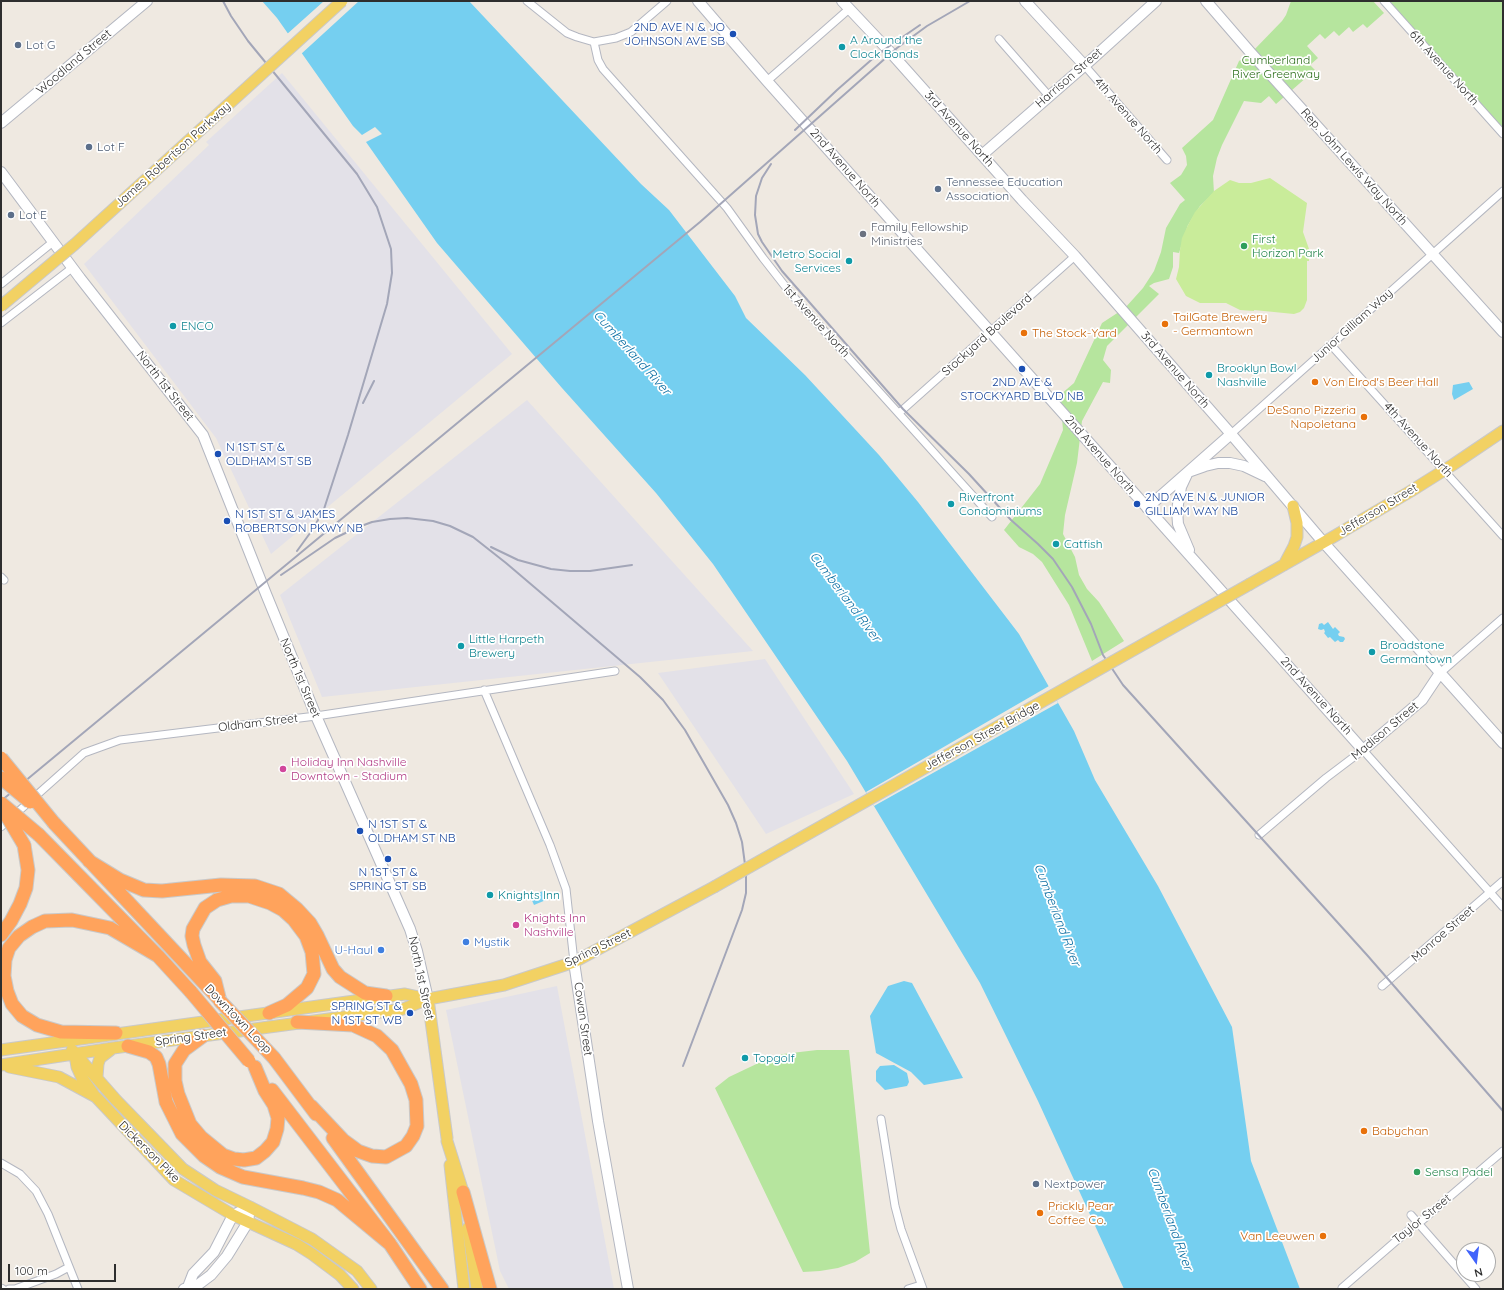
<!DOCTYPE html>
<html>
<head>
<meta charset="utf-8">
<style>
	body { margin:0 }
	#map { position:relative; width:1504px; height:1290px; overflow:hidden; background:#efe9e1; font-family:Quicksand,sans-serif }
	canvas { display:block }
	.frame { position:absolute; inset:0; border:2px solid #2e2e2e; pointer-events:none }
	.north { position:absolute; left:1456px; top:1242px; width:40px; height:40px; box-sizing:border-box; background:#fff; border:1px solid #ababab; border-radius:50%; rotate:166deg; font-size:11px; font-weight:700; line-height:16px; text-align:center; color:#2e2e2e }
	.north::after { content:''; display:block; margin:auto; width:14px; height:18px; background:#4264fb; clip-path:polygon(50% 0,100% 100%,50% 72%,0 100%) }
	.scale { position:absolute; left:8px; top:1264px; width:108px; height:18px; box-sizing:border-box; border:2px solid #2e2e2e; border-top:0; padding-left:5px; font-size:12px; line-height:14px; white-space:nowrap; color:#2e2e2e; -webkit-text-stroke:3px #fff; paint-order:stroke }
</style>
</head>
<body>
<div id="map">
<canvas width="1504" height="1290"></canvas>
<div class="frame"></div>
<div class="north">N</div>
<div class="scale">100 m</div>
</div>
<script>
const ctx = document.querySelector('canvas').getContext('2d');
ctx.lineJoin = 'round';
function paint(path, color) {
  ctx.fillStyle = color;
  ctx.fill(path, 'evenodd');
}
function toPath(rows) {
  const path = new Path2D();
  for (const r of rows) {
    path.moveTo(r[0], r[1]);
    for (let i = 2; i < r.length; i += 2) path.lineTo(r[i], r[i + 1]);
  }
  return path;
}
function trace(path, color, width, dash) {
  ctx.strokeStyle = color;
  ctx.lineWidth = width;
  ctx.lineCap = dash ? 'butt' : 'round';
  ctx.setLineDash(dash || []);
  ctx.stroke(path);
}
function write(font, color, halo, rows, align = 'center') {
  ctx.font = font + ' Quicksand,sans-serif';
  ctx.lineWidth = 3.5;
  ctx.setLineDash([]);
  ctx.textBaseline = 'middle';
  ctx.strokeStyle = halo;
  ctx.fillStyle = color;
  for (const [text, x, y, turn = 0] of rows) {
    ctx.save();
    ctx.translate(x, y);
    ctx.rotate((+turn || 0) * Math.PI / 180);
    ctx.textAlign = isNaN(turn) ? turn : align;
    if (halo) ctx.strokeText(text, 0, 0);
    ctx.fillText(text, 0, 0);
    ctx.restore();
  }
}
const industrial = toPath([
	[282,73,512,354,271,554,216,438,84,264,209,145,206,142],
	[527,400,753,651,322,697,280,595],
	[765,659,854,794,766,834,658,673],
	[557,986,614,1289,509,1289,500,1271,446,1010]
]);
const green = toPath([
	[1291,1,1373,1,1384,13,1367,28,1363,24,1353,32,1349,27,1339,36,1334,31,1325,39,1320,34,1307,46,1318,58,1310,65,1315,70,1276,104,1269,96,1261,103,1244,101,1222,145,1217,158,1213,176,1214,193,1200,206,1188,225,1179,253,1173,252,1173,267,1169,279,1154,283,1149,286,1159,294,1107,346,1103,360,1111,370,1110,383,1103,382,1082,421,1077,463,1065,515,1063,534,1075,557,1079,575,1087,589,1099,602,1124,641,1092,661,1069,605,1042,562,1033,554,1019,547,1004,530,1040,484,1063,430,1060,395,1074,383,1102,323,1125,308,1143,288,1154,271,1161,252,1166,228,1180,204,1185,200,1170,183,1181,175,1187,165,1186,156,1182,148,1213,120,1239,61,1251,53,1282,21,1286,15],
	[1384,1,1503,1,1503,134],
	[817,1050,849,1050,870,1253,855,1262,838,1268,820,1271,803,1272,715,1088,729,1077,767,1059,783,1054]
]);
const pitch = toPath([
	[1270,178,1307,203,1303,232,1309,249,1309,261,1307,261,1307,300,1304,308,1300,312,1294,314,1254,310,1254,311,1240,310,1226,303,1200,303,1186,296,1176,279,1179,267,1180,250,1182,238,1188,225,1195,212,1214,191,1230,180,1239,183,1251,183]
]);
const water = toPath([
	[262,1,469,1,641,184,669,210,735,296,746,318,805,375,879,455,918,502,1019,634,1074,731,1095,780,1158,886,1232,1027,1251,1161,1300,1289,1124,1289,1038,1101,980,983,847,761,713,564,656,493,562,388,437,243,366,142,382,134,375,127,362,135,353,126,277,18],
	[1469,382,1473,389,1454,400,1452,394,1453,385],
	[1328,622,1333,629,1335,627,1340,632,1338,634,1339,636,1344,637,1345,639,1343,642,1340,642,1338,640,1335,642,1330,637,1328,638,1324,633,1325,632,1324,629,1321,630,1318,629,1319,624,1322,623,1324,625],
	[543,891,546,900,534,905,530,896],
	[904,981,912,983,963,1078,924,1085,911,1072,876,1053,870,1016,888,986],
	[894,1065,907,1073,909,1082,907,1086,885,1090,876,1081,876,1071,880,1066]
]);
const pier = toPath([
	[324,1,359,1,300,55,286,35],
	[1049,686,1058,703,874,806,866,792]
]);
const street = toPath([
	[527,1,567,33,577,37,594,42,616,38,631,32,667,1],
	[1384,1,1503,134],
	[999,39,1049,96],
	[594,42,598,60,603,69,727,208,763,258,792,295,992,517],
	[1085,66,1167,160],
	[767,81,849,9],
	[1,284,53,242],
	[1,323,72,268],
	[1331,345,1503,536],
	[899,413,1075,256],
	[1231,434,1503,191],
	[1,577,4,580],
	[1440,673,1503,618],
	[484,690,550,845,566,889,574,962],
	[1,827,84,753,120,740,316,716,615,671],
	[1259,835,1326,778,1363,750,1503,907],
	[1382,986,1503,881],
	[881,1119,895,1206,901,1229,923,1289],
	[1,1163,20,1174,36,1191,48,1214,78,1289],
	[1411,1215,1476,1289],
	[1,1288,3,1289],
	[1342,1288,1411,1228,1419,1223,1503,1151],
	[9,1289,15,1289,56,1274,69,1267],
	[908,1289,921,1285]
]);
const secondary = toPath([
	[698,1,767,81,1363,750,1422,700,1440,673],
	[842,1,891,53,1022,200,1075,256,1231,434,1324,543,1503,743],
	[1025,1,1085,66],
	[1206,1,1251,53,1503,332],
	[1,123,147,1],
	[982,155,1091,60,1156,1],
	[1,172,80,278,203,435,266,594,316,716,410,929,417,951,428,999],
	[1147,508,1231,434],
	[1189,550,1178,524,1177,510,1181,487,1188,472,1205,466,1218,463,1230,463,1244,466,1265,476],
	[574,962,598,1121,628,1289],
	[188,1287,193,1274,214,1252,233,1215,250,1207],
	[184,1289,199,1284,211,1275,227,1256,248,1222,250,1207]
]);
const primary = toPath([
	[1284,565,1294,546,1297,537,1297,523,1293,506],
	[1250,584,1333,537,1411,491,1454,464,1503,431],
	[428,999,447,1138],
	[1,1050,405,994,428,999],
	[72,1050,116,1100,183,1169,215,1190,250,1207,312,1239,357,1271,371,1289],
	[75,1055,77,1067,82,1078,94,1095],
	[1,1065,113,1048,403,1009,428,999,504,985,574,962,714,887],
	[9,1067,59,1077,96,1097,174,1180,233,1215,296,1244,312,1254,340,1275,353,1289],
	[97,1077,98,1064,100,1058,113,1048],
	[447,1141,463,1192,464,1199],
	[450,1165,464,1289],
	[468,1228,477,1289]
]);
const highway = toPath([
	[54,823,219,999],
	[39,835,158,956,191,992],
	[89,861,120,880,144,890,162,891,221,885,255,886,279,894,297,909,310,923,317,935,333,969,340,977,365,993,386,996],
	[1,935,11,921,20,904,26,888,28,870,24,845],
	[220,1001,215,981,200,962,194,945,192,936,193,929,205,908,217,900,231,896,249,896,270,903,283,910,294,920,306,936,312,952,314,974,307,988,287,1005,269,1013],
	[297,1022,353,1025,377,1036,392,1050,411,1084,416,1100,417,1126,413,1136,406,1146,386,1157,372,1156,358,1151,343,1140,311,1106],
	[116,1033,61,1032,37,1025,22,1016,12,1004,7,991,4,976,5,960,9,948,19,936,32,927,45,921,72,920,110,928,158,956],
	[203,1036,184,1050,175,1064,175,1081,178,1094,190,1124,201,1137,223,1155,234,1159,244,1160,256,1158,265,1151,273,1142,277,1129,278,1118,274,1105,265,1091,255,1067],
	[128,1046,149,1052,156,1057,159,1064,166,1102,182,1134,204,1156,220,1167,243,1177,303,1188,319,1192,337,1200,390,1244],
	[274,1058,316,1114],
	[272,1090,390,1244,420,1289],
	[333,1138,442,1289],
	[463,1192,490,1289]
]);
const rail = toPath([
	[223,1,231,16,248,41,357,174,377,207,391,249,392,273,387,304,348,435,324,509,313,529,297,551],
	[795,130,837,90,878,54,920,25],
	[771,164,762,178,756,196,755,215,758,234,762,242,782,271,903,409,969,474,1011,520,1038,544,1053,559,1072,587,1091,624,1103,655,1123,685,1367,955,1503,1111],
	[363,403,374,381],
	[491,547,518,560,551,569,570,571,590,571,632,565],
	[281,575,335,538,356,528,372,522,390,519,407,518,433,521,450,526,473,537,506,563,640,677,663,700,685,730,728,805,736,823,742,842,746,872,746,893,742,910,683,1066],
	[1,801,700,222,897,48,927,26,970,1]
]);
const primaryBridge = toPath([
	[1,306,75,244,342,1],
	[714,887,1250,584]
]);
const highwayBridge = toPath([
	[1,758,54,823],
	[1,778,30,802],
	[1,803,39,835],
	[2,808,24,845],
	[191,992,249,1061],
	[220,1001,274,1058]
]);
const markers = [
	[733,34,4,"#1a4fb4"],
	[18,45,4,"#5c6f8a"],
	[842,47,4,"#0f9aa8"],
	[89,147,4,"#5c6f8a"],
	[938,189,4,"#5c6f8a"],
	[11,215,4,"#5c6f8a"],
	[863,234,4,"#6b7280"],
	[1244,246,4,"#2e9e5b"],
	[849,261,4,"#0f9aa8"],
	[1165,324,4,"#e8710a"],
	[173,326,4,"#0f9aa8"],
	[1024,333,4,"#e8710a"],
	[1022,369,4,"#1a4fb4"],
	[1209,375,4,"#0f9aa8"],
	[1315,382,4,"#e8710a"],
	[1364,417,4,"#e8710a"],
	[218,454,4,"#1a4fb4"],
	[951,504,4,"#0f9aa8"],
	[1137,504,4,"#1a4fb4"],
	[227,521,4,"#1a4fb4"],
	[1056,544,4,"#0f9aa8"],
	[461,646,4,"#0f9aa8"],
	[1372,652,4,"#0f9aa8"],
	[283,769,4,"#d1479c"],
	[360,831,4,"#1a4fb4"],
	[388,859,4,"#1a4fb4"],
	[490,895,4,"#0f9aa8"],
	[516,925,4,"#d1479c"],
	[466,942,4,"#3f7fe0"],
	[381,950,4,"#3f7fe0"],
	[410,1013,4,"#1a4fb4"],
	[745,1058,4,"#0f9aa8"],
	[1364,1131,4,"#e8710a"],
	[1417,1172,4,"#2e9e5b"],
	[1036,1184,4,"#5c6f8a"],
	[1040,1213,4,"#e8710a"],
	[1323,1236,4,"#e8710a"]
];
const transitNames = [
	["2ND AVE N & JO",725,27,"right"],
	["JOHNSON AVE SB",725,41,"right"],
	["2ND AVE &",1022,382,"center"],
	["STOCKYARD BLVD NB",1022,396,"center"],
	["N 1ST ST &",226,447],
	["OLDHAM ST SB",226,461],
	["2ND AVE N & JUNIOR",1145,497],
	["GILLIAM WAY NB",1145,511],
	["N 1ST ST & JAMES",235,514],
	["ROBERTSON PKWY NB",235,528],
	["N 1ST ST &",368,824],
	["OLDHAM ST NB",368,838],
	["N 1ST ST &",388,872,"center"],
	["SPRING ST SB",388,886,"center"],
	["SPRING ST &",402,1006,"right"],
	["N 1ST ST WB",402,1020,"right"]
];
const cultureNames = [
	["A Around the",850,40],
	["Clock Bonds",850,54],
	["Metro Social",841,254,"right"],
	["Services",841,268,"right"],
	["ENCO",181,326],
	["Brooklyn Bowl",1217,368],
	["Nashville",1217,382],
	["Riverfront",959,497],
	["Condominiums",959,511],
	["Catfish",1064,544],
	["Little Harpeth",469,639],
	["Brewery",469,653],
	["Broadstone",1380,645],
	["Germantown",1380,659],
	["Knights Inn",498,895],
	["Topgolf",753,1058]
];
const serviceNames = [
	["Lot G",26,45],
	["Lot F",97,147],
	["Tennessee Education",946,182],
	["Association",946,196],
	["Lot E",19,215],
	["Nextpower",1044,1184]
];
const parkNames = [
	["Cumberland",1276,60],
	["River Greenway",1276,74]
];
const streetNames = [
	["Woodland Street",74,62,-40],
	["6th Avenue North",1444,68,48],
	["Harrison Street",1069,78,-41],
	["4th Avenue North",1128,116,49],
	["3rd Avenue North",959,129,48],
	["James Robertson Parkway",173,155,-42],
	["Rep. John Lewis Way North",1354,167,48],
	["2nd Avenue North",845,168,49],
	["1st Avenue North",816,321,48],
	["Junior Gilliam Way",1352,326,-42],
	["Stockyard Boulevard",987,335,-42],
	["3rd Avenue North",1175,370,49],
	["North 1st Street",165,386,52],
	["4th Avenue North",1418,440,48],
	["2nd Avenue North",1100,455,49],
	["Jefferson Street",1378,510,-31],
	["North 1st Street",300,678,67],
	["2nd Avenue North",1316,696,48],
	["Oldham Street",258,723,-7],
	["Madison Street",1385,731,-40],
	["Jefferson Street Bridge",982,736,-29],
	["Monroe Street",1443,934,-41],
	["Spring Street",598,948,-26],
	["North 1st Street",421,978,78],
	["Downtown Loop",238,1019,46],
	["Cowan Street",583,1019,82],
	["Spring Street",191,1037,-8],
	["Dickerson Pike",149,1152,45],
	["Taylor Street",1422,1219,-39]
];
const worshipNames = [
	["Family Fellowship",871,227],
	["Ministries",871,241]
];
const leisureNames = [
	["First",1252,239],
	["Horizon Park",1252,253],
	["Sensa Padel",1425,1172]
];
const foodNames = [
	["TailGate Brewery",1173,317],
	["- Germantown",1173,331],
	["The Stock-Yard",1032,333],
	["Von Elrod's Beer Hall",1323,382],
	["DeSano Pizzeria",1356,410,"right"],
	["Napoletana",1356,424,"right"],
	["Babychan",1372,1131],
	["Prickly Pear",1048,1206],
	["Coffee Co.",1048,1220],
	["Van Leeuwen",1315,1236,"right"]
];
const hotelNames = [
	["Holiday Inn Nashville",291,762],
	["Downtown - Stadium",291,776],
	["Knights Inn",524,918],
	["Nashville",524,932]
];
const shopNames = [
	["Mystik",474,942],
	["U-Haul",373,950,"right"]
];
const waterNames = [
	["Cumberland River",632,353,48],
	["Cumberland River",845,597,53],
	["Cumberland River",1057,915,69],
	["Cumberland River",1170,1219,70]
];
paint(industrial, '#e3e1e8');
paint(green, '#b6e59e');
paint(pitch, '#c9ec9a');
paint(water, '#75cff0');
paint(pier, '#efe9e1');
trace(street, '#b4b7c1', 9);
trace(secondary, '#b4b7c1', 12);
trace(primary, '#c9c9c9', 13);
trace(highway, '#c9c9c9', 15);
trace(street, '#fff', 7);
trace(secondary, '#fff', 10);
trace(primary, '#f2d163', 11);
trace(highway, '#ffa35c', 13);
trace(rail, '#a3a6b8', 2);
trace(primaryBridge, '#c9c9c9', 13, []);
trace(highwayBridge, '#c9c9c9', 15, []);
trace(primaryBridge, '#f2d163', 11);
trace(highwayBridge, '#ffa35c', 13);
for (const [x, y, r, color] of markers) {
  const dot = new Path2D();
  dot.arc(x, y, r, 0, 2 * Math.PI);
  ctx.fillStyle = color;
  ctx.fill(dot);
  trace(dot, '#fff', 1.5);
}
write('12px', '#164399', '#fff', transitNames, 'left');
write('12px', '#0d838f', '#fff', cultureNames, 'left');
write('12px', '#4e5e75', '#fff', serviceNames, 'left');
write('12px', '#2c6e1b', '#fff', parkNames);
write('12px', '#2e2e2e', '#fff', streetNames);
write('12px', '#5b616d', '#fff', worshipNames, 'left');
write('12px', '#27864d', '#fff', leisureNames, 'left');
write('12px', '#c56008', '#fff', foodNames, 'left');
write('12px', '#b23c85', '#fff', hotelNames, 'left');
write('12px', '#366cbe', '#fff', shopNames, 'left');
write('italic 13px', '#0d6fa3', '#fff', waterNames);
</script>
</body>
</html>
